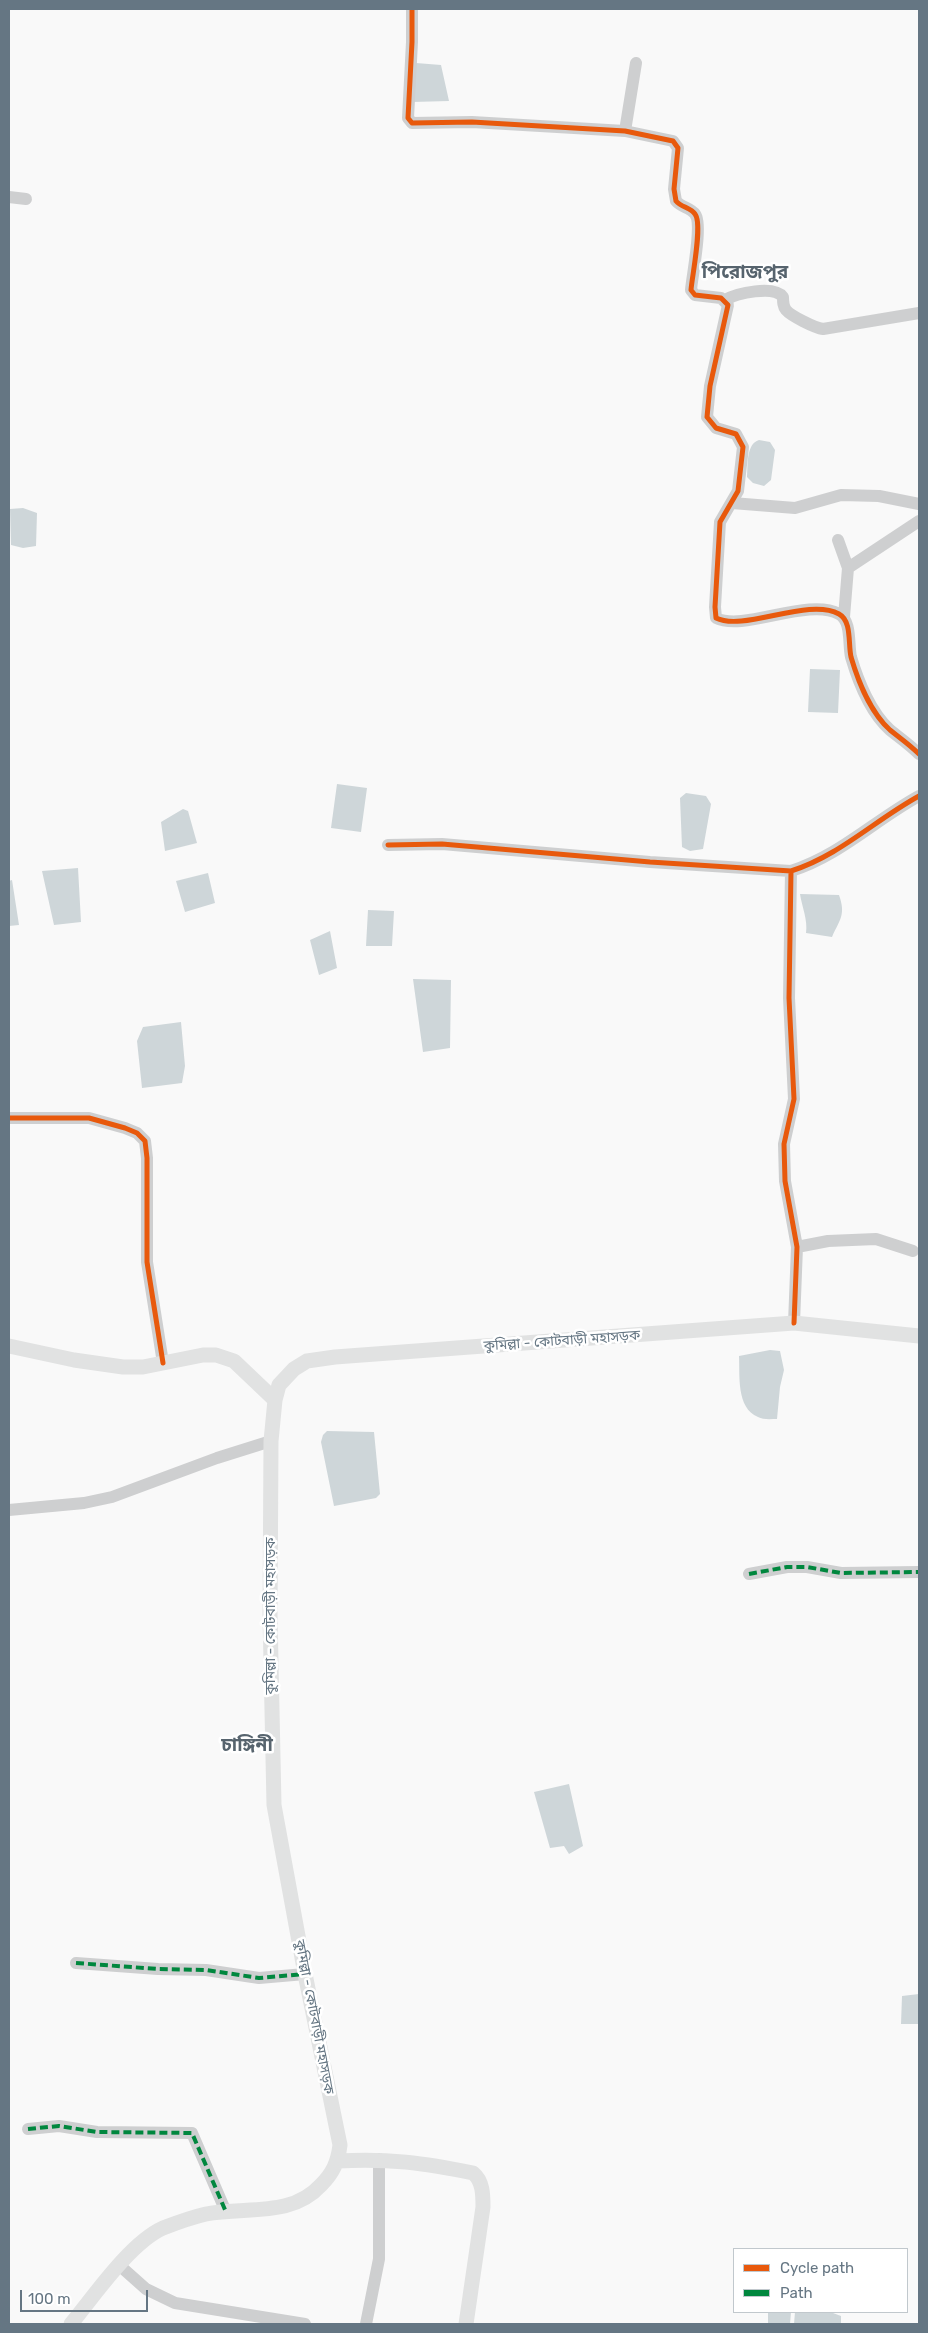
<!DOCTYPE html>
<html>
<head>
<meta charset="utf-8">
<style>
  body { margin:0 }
  #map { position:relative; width:928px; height:2333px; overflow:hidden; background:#f9f9f9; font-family:Rubik,sans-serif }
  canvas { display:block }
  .frame { position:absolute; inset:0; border:10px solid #657683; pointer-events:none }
  .legend { position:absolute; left:733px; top:2248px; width:175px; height:65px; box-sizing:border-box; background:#fff; border:1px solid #c1c8cd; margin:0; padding:6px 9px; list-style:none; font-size:15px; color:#657683 }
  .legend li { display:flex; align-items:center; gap:10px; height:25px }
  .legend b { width:25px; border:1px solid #c1c8cd }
  .scale { position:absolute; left:20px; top:2290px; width:128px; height:22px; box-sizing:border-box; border:2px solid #657683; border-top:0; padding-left:6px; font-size:15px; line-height:18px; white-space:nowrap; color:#657683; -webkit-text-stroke:4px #fff; paint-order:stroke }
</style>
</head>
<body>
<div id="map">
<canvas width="928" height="2333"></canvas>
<div class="frame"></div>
<ul class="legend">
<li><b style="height:6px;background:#e8590c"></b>Cycle path</li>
<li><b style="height:6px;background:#00873e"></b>Path</li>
</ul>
<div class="scale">100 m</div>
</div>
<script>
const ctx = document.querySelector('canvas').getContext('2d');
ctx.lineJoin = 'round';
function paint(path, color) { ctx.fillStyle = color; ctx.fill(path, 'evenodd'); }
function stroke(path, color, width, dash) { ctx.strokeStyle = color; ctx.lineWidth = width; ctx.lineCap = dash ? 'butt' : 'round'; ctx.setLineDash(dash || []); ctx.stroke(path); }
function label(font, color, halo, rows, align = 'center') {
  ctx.font = font + ' Rubik,"Noto Sans Bengali",sans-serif'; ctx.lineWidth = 5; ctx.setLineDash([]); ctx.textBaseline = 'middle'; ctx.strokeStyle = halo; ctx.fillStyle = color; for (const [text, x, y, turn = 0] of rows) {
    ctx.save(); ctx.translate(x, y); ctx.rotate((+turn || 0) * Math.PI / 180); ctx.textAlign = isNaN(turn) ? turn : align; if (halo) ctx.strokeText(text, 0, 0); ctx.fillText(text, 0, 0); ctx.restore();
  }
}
const water = new Path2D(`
  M416,63L441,65L449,101L412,102Z
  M759,440L770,442L775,450L771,480L764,486L753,483L747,477C748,465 746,444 759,440Z
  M23,508L37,513L36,546L23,548L11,545L10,509Z
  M810,669L840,670L838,713L808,712Z
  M337,784L367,788L361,832L331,828Z
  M686,793L706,796L711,804L703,849L690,851L682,847L680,798Z
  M183,809L188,811L197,843L165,851L161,822Z
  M78,868L81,922L54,925L42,871Z
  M208,873L215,903L185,912L176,881Z
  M12,880L19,925L9,926V881Z
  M800,894L839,895C846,915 840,919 832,937L806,933C808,920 802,907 800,894Z
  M368,910L394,911L392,946H366Z
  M330,931L337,968L319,975L310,940Z
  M413,979L451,980L450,1048L423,1052Z
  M181,1022L185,1066L182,1083L142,1088L137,1041L143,1027Z
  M770,1350L780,1351L784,1370L780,1387L777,1419C771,1419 763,1420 758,1417C736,1408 740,1375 739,1356Z
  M327,1431L374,1432L380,1494L376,1498L334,1506L321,1442L323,1435Z
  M569,1784L583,1846L569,1854L564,1846L550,1848L534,1792Z
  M919,1994V2024H901L902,1996Z
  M768,2312H791L790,2324H768Z
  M795,2312L833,2313L841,2316V2324H794Z`);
const minor = new Path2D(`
  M412,9V42L408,118L412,123L472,122L625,131L673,141L678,148L674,189L676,201C681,207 691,208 695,214C703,224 692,276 691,290L695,295L721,298L728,305L710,386L707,417L716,428L736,434L743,447L738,491L720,522L715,607L716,618C744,632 808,597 839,614C852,621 848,644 851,657C858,681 871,713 890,730C900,738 910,745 919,754
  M625,131L636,63
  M9,197L26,199
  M725,300C737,293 774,285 783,297C783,302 783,306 786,310C791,316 815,328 823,329L919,313
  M732,503L795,508L841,495L879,496L919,504
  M838,540L848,568
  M844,617L848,568L919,521
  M388,845L442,844L650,862L791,871
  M9,1118H89L125,1128L137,1133L145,1141L147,1158V1262L163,1363
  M797,1247L828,1241L876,1239L913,1251
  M794,1323L797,1247L785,1181L784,1144L794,1099L789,998L791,871C839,856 875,820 919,796
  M9,1510L84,1503L112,1497L217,1458L271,1441
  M749,1574L787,1567H807L841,1573L919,1572
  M76,1963L158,1969L206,1970L259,1978L305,1974
  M28,2129L59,2126L97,2132L192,2133L226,2212
  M119,2265L146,2289L175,2303L305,2324
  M366,2324L379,2259V2159`);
const major = new Path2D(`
  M9,1346L74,1360L123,1367H143L203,1355H216L234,1361L275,1400
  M338,2161C388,2158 424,2163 473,2173C483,2181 483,2195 483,2207L466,2324
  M71,2324C94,2296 130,2243 163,2228C176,2223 193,2217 206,2214C246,2206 291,2218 321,2185C333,2173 338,2162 340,2145L305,1974L274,1805L270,1615L271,1441L275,1400L279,1385L294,1369L307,1361L335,1357L794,1323L919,1336`);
const quiet = new Path2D(`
  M749,1574L787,1567H807L841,1573L919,1572
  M76,1963L158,1969L206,1970L259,1978L305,1974
  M28,2129L59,2126L97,2132L192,2133L226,2212`);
const cycleway = new Path2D(`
  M412,9V42L408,118L412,123L472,122L625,131L673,141L678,148L674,189L676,201C681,207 691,208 695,214C703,224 692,276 691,290L695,295L721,298L728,305L710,386L707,417L716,428L736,434L743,447L738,491L720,522L715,607L716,618C744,632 808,597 839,614C852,621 848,644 851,657C858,681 871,713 890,730C900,738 910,745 919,754
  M388,845L442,844L650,862L791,871
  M9,1118H89L125,1128L137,1133L145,1141L147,1158V1262L163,1363
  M794,1323L797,1247L785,1181L784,1144L794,1099L789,998L791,871C839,856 875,820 919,796`);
const streetNames = [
  ["কুমিল্লা - কোটবাড়ী মহাসড়ক",562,1341,-4],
  ["কুমিল্লা - কোটবাড়ী মহাসড়ক",271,1616,-90],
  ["কুমিল্লা - কোটবাড়ী মহাসড়ক",314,2017,79]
];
const districtNames = [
  ["পিরোজপুর",745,273],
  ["চাঙ্গিনী",247,1746]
];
paint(water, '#ced6d9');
stroke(minor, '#cecfd0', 12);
stroke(major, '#e1e2e2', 15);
stroke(quiet, '#00873e', 4, [8, 4]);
stroke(cycleway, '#e8590c', 5);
label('14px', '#657683', '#fff', streetNames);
label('bold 19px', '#57646e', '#fff', districtNames);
</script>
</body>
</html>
